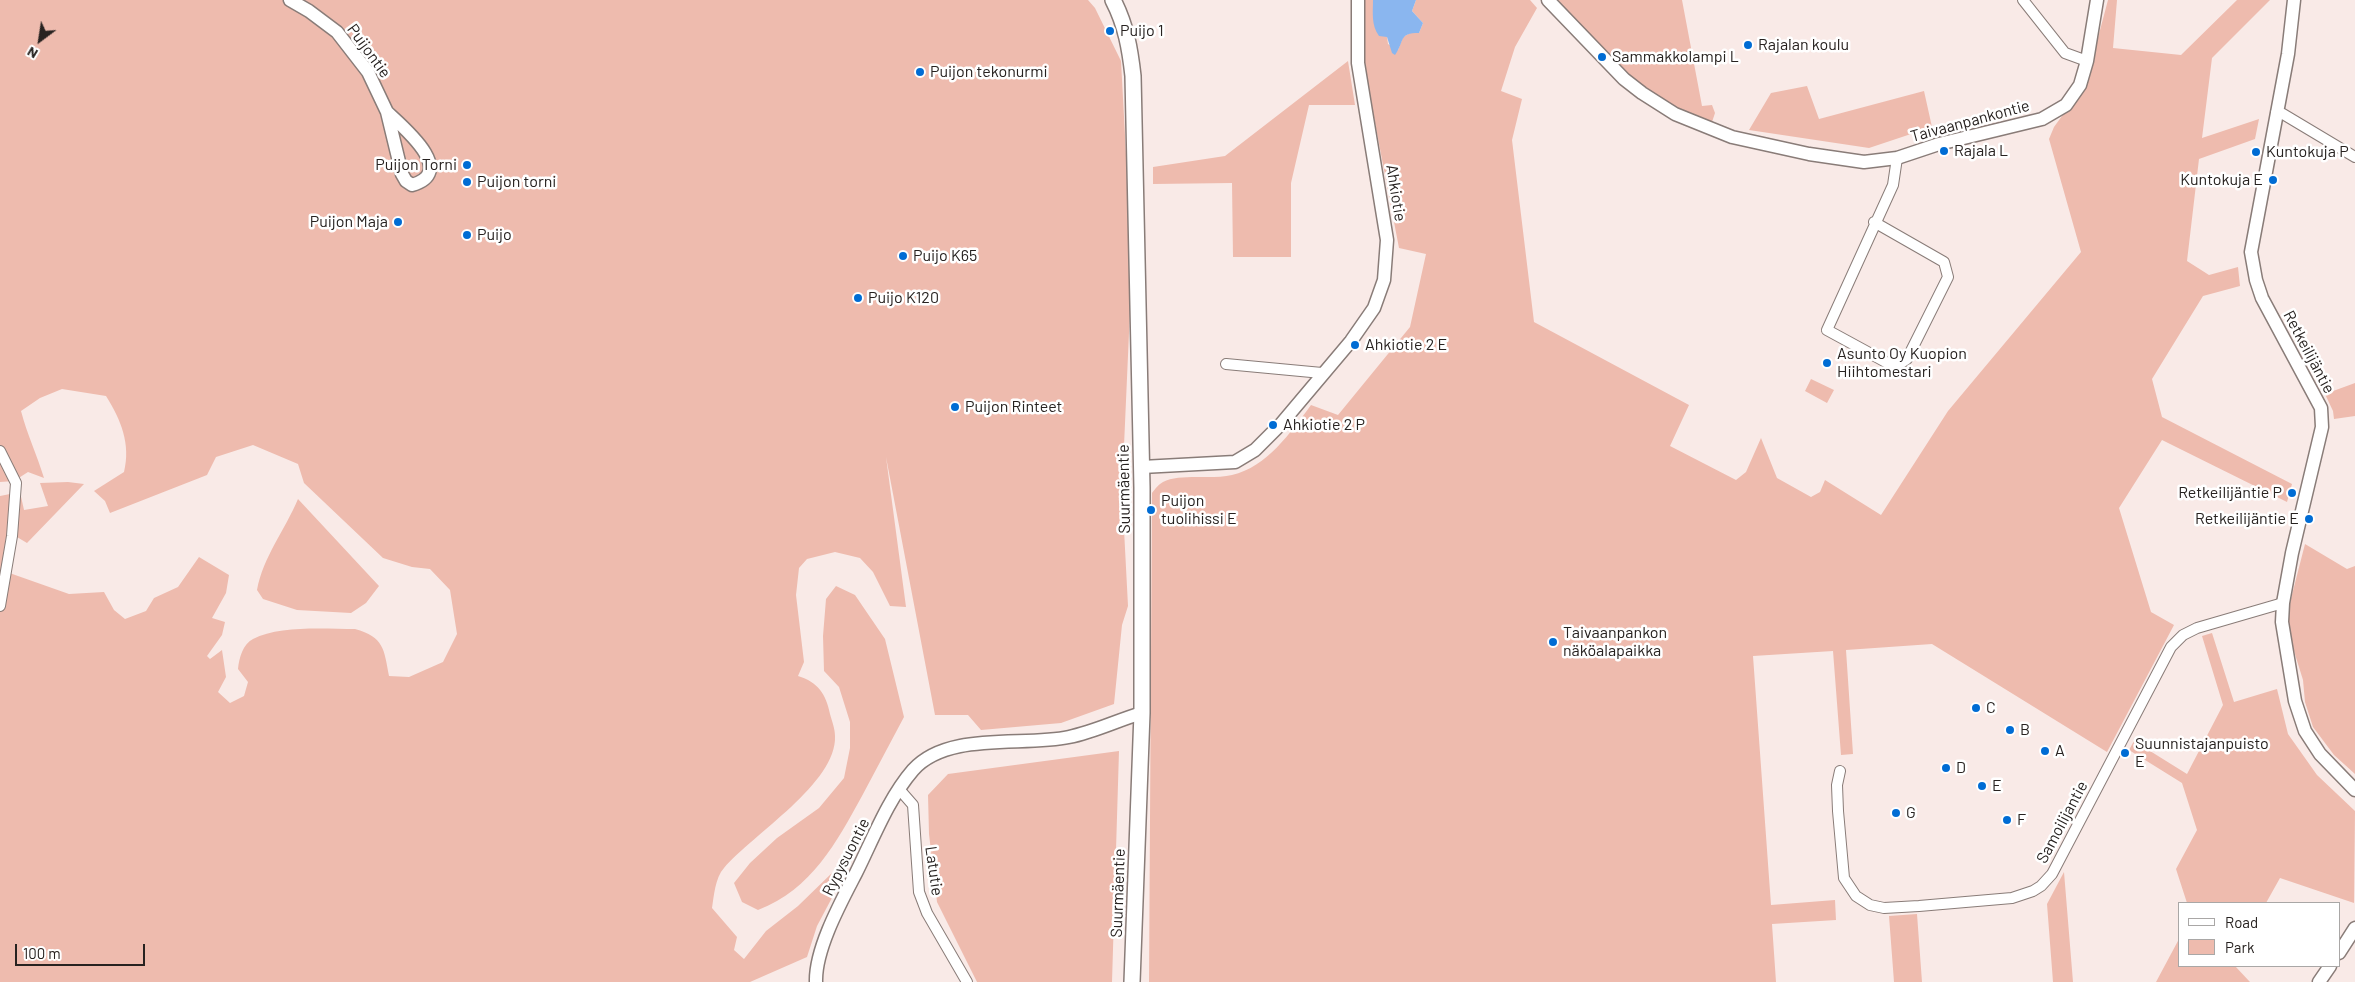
<!DOCTYPE html>
<html>
<head>
<meta charset="utf-8">
<style>
  body { margin:0 }
  #map { position:relative; width:2355px; height:982px; overflow:hidden; background:#f9eae7; font-family:Barlow,sans-serif }
  canvas { display:block }
  .legend { position:absolute; left:2178px; top:902px; width:162px; height:65px; box-sizing:border-box; background:#fff; border:1px solid #a9a7a6; margin:0; padding:6px 9px; list-style:none; font-size:15px; color:#272220 }
  .legend li { display:flex; align-items:center; gap:10px; height:25px }
  .legend b { width:25px; border:1px solid #a9a7a6 }
  .north { position:absolute; left:15px; top:15px; width:50px; height:50px; -webkit-text-stroke:4px #fff; paint-order:stroke; rotate:211deg; font-size:14px; font-weight:700; line-height:20px; text-align:center; color:#272220 }
  .north::after { content:''; display:block; margin:auto; width:18px; height:22px; background:#272220; clip-path:polygon(50% 0,100% 100%,50% 72%,0 100%) }
  .scale { position:absolute; left:15px; top:944px; width:130px; height:22px; box-sizing:border-box; border:2px solid #272220; border-top:0; padding-left:6px; font-size:15px; line-height:18px; white-space:nowrap; color:#272220; -webkit-text-stroke:4px #fff; paint-order:stroke }
</style>
</head>
<body>
<div id="map">
<canvas width="2355" height="982"></canvas>
<ul class="legend">
<li><b style="height:6px;background:#fff"></b>Road</li>
<li><b style="height:14px;background:#eebbae"></b>Park</li>
</ul>
<div class="north">N</div>
<div class="scale">100 m</div>
</div>
<script>
const ctx = document.querySelector('canvas').getContext('2d');
ctx.lineJoin = 'round';
function paint(path, color) { ctx.fillStyle = color; ctx.fill(path, 'evenodd'); }
function stroke(path, color, width, dash) { ctx.strokeStyle = color; ctx.lineWidth = width; ctx.lineCap = dash ? 'butt' : 'round'; ctx.setLineDash(dash || []); ctx.stroke(path); }
function label(font, color, halo, rows, align = 'center') {
  ctx.font = font + ' Barlow,sans-serif'; ctx.lineWidth = 5; ctx.setLineDash([]); ctx.textBaseline = 'middle'; ctx.strokeStyle = halo; ctx.fillStyle = color; for (const [text, x, y, turn = 0] of rows) {
    ctx.save(); ctx.translate(x, y); ctx.rotate((+turn || 0) * Math.PI / 180); ctx.textAlign = isNaN(turn) ? turn : align; if (halo) ctx.strokeText(text, 0, 0); ctx.fillText(text, 0, 0); ctx.restore();
  }
}
const green = new Path2D(`
  M0,0H1088L1095,8L1121,61L1132,265L1122,491L1128,606L1122,625L1114,704L1061,723L981,730L968,715H935L886,457L906,607L890,606L873,572L860,558L835,552L807,559L799,568L796,595L804,662L798,676C818,682 826,694 830,714C832,721 835,729 835,736C837,783 753,834 724,868C715,878 714,896 712,908L737,937L734,950L744,959L766,931L798,906L835,870L847,849L851,862L817,926L807,957L750,982H0V496L20,492L24,510L48,506L40,483L68,482L84,484L27,543L7,531L1,570L69,594L104,592L114,610L125,619L146,611L154,598L178,587L199,557L229,575L226,593L212,618L225,622L222,635L207,656L210,659L222,650L226,677L218,692L230,703L244,696L248,682L238,669C239,658 243,644 253,639C279,625 326,629 355,629C384,637 384,649 389,676L409,677L443,662L457,634L450,590L430,569L412,567L383,558L304,483L298,464L253,445L216,457L207,475L110,513L105,501L94,491L124,472C131,444 121,420 106,396L62,389L40,398L21,411C27,434 37,455 44,478L28,472L14,481L0,482Z
  M1361,0H1373V18L1387,37L1388,44L1398,50L1403,37L1410,33H1419L1423,23L1412,11L1416,0H1530L1537,8L1515,47L1501,91L1522,99L1512,140L1534,322L1689,405L1670,446L1736,480L1746,472L1761,438L1777,478L1811,497L1820,492L1825,480L1881,515L1948,411L2081,252L2049,139L2054,127L2086,83L2108,0H2117L2113,48L2181,55L2237,0H2270L2212,58L2202,138L2259,119L2255,139L2199,159L2187,261L2209,275L2238,267L2240,286L2203,296L2152,379L2162,417L2292,484L2287,502L2162,440L2119,508L2151,612L2174,625L2107,752L1932,644L1846,650L1853,754L1841,755L1833,651L1753,656L1771,905L1835,900L1836,920L1772,924L1776,982H1149L1152,493C1155,489 1159,484 1163,482C1180,473 1212,480 1232,475C1267,467 1291,432 1311,405L1338,415L1410,327L1426,254L1399,248L1362,55Z
  M1558,0H1682L1702,106L1712,105L1715,113L1712,122C1700,121 1691,115 1680,110C1626,82 1597,44 1558,0Z
  M1348,61L1355,105H1309L1291,183V257H1233L1232,183L1153,184V167L1225,156Z
  M1807,86L1819,119L1924,91L1932,127L1869,148L1749,130L1771,93Z
  M1811,379L1834,390L1827,403L1805,391Z
  M2355,383V416L2334,419L2333,411L2325,394Z
  M298,499L379,586L366,603L351,613L297,610L263,599L257,590C263,557 285,530 298,499Z
  M2305,544L2347,569L2355,566V774L2334,755L2313,727L2305,702L2303,680L2285,622Z
  M836,586L855,595L885,639L904,717C890,743 876,770 862,796C836,843 812,889 758,910L742,902L734,883L750,863L777,838L819,808L844,778L850,748V722L839,687L824,671L823,636L826,599Z
  M2212,633L2234,702L2277,689L2288,734L2317,775L2355,811L2354,903L2280,878L2266,903H2187L2176,869L2197,830L2182,783L2129,750L2134,741L2187,774L2223,705L2202,636Z
  M1119,751L1112,982H977L937,902L929,834L928,795L948,774Z
  M2064,872L2073,982H2053L2047,904Z
  M1917,914L1922,982H1894L1889,916Z
  M2179,939V966H2235L2250,982H2156Z`);
const water = new Path2D(`
  M1373,0H1416L1412,11L1423,23L1419,33C1398,33 1405,41 1395,55L1392,53L1387,37L1379,36C1371,25 1373,12 1373,0Z`);
const minor = new Path2D(`
  M2023,0L2065,53L2087,61
  M2276,113L2283,114L2355,157
  M1874,222L1944,262L1948,277L1907,359L1895,367L1827,330L1893,185L1897,158
  M1226,364L1322,373
  M0,451L16,483L12,536L0,606
  M1840,771L1837,785L1838,811L1844,878L1856,896L1870,905L1884,908L1919,906L2012,898L2033,891L2041,886L2052,874L2171,647L2183,635L2197,628L2283,603
  M899,789L913,805L919,892L927,913L967,982`);
const tertiary = new Path2D(`
  M290,0L309,11L337,32L368,72L387,112L402,174L406,181L412,185C458,172 403,127 387,112
  M1548,0L1624,79L1642,93L1675,114L1732,137L1809,154L1864,162L1897,158L1939,144L2042,119L2066,105L2080,85L2087,61L2097,0
  M2294,0L2288,54L2251,252L2256,280L2262,298L2321,408L2322,427L2292,553L2283,603L2282,622L2295,701L2305,731L2320,754L2355,790
  M1142,467L1235,462L1255,450L1281,424L1351,341L1374,308L1384,280L1387,240L1358,63V0
  M2339,953L2355,928
  M816,982C815,949 841,902 856,873C873,839 888,799 913,770C948,731 1023,747 1069,737C1094,732 1118,720 1142,713
  M2319,982L2330,966`);
const secondary = new Path2D(`
  M1113,0C1126,25 1130,49 1133,76L1142,488V713L1132,982`);
const markers = [
  [1110,31,5,"#006cd4"],
  [1748,45,5,"#006cd4"],
  [1602,57,5,"#006cd4"],
  [920,72,5,"#006cd4"],
  [1944,151,5,"#006cd4"],
  [2256,152,5,"#006cd4"],
  [467,165,5,"#006cd4"],
  [2273,180,5,"#006cd4"],
  [467,182,5,"#006cd4"],
  [398,222,5,"#006cd4"],
  [467,235,5,"#006cd4"],
  [903,256,5,"#006cd4"],
  [858,298,5,"#006cd4"],
  [1355,345,5,"#006cd4"],
  [1827,363,5,"#006cd4"],
  [955,407,5,"#006cd4"],
  [1273,425,5,"#006cd4"],
  [2292,493,5,"#006cd4"],
  [1151,510,5,"#006cd4"],
  [2309,519,5,"#006cd4"],
  [1553,642,5,"#006cd4"],
  [1976,708,5,"#006cd4"],
  [2010,730,5,"#006cd4"],
  [2045,751,5,"#006cd4"],
  [2125,753,5,"#006cd4"],
  [1946,768,5,"#006cd4"],
  [1982,786,5,"#006cd4"],
  [1896,813,5,"#006cd4"],
  [2007,820,5,"#006cd4"]
];
const poiNames = [
  ["Puijo 1",1120,31],
  ["Rajalan koulu",1758,45],
  ["Sammakkolampi L",1612,57],
  ["Puijon tekonurmi",930,72],
  ["Rajala L",1954,151],
  ["Kuntokuja P",2266,152],
  ["Puijon Torni",457,165,"right"],
  ["Kuntokuja E",2263,180,"right"],
  ["Puijon torni",477,182],
  ["Puijon Maja",388,222,"right"],
  ["Puijo",477,235],
  ["Puijo K65",913,256],
  ["Puijo K120",868,298],
  ["Ahkiotie 2 E",1365,345],
  ["Asunto Oy Kuopion",1837,354],
  ["Hiihtomestari",1837,372],
  ["Puijon Rinteet",965,407],
  ["Ahkiotie 2 P",1283,425],
  ["Retkeilijäntie P",2282,493,"right"],
  ["Puijon",1161,501],
  ["tuolihissi E",1161,519],
  ["Retkeilijäntie E",2299,519,"right"],
  ["Taivaanpankon",1563,633],
  ["näköalapaikka",1563,651],
  ["C",1986,708],
  ["B",2020,730],
  ["Suunnistajanpuisto",2135,744],
  ["E",2135,762],
  ["A",2055,751],
  ["D",1956,768],
  ["E",1992,786],
  ["G",1906,813],
  ["F",2017,820]
];
const streetNames = [
  ["Puijontie",369,51,54],
  ["Taivaanpankontie",1970,121,-15],
  ["Ahkiotie",1396,193,81],
  ["Retkeilijäntie",2309,352,62],
  ["Suurmäentie",1124,489,-91],
  ["Samoilijantie",2062,822,-62],
  ["Rypysuontie",846,857,-63],
  ["Latutie",934,871,82],
  ["Suurmäentie",1118,893,-88]
];
paint(green, '#eebbae');
paint(water, '#8ab6ef');
stroke(minor, '#897c78', 12);
stroke(tertiary, '#897c78', 15);
stroke(secondary, '#897c78', 18);
stroke(minor, '#fff', 10);
stroke(tertiary, '#fff', 12);
stroke(secondary, '#fff', 15);
for (const [x, y, r, color] of markers) { const dot = new Path2D(); dot.arc(x, y, r, 0, 2 * Math.PI); ctx.fillStyle = color; ctx.fill(dot); stroke(dot, '#fff', 2); }
label('16px', '#272220', '#fff', poiNames, 'left');
label('16px', '#272220', '#fff', streetNames);
</script>
</body>
</html>
